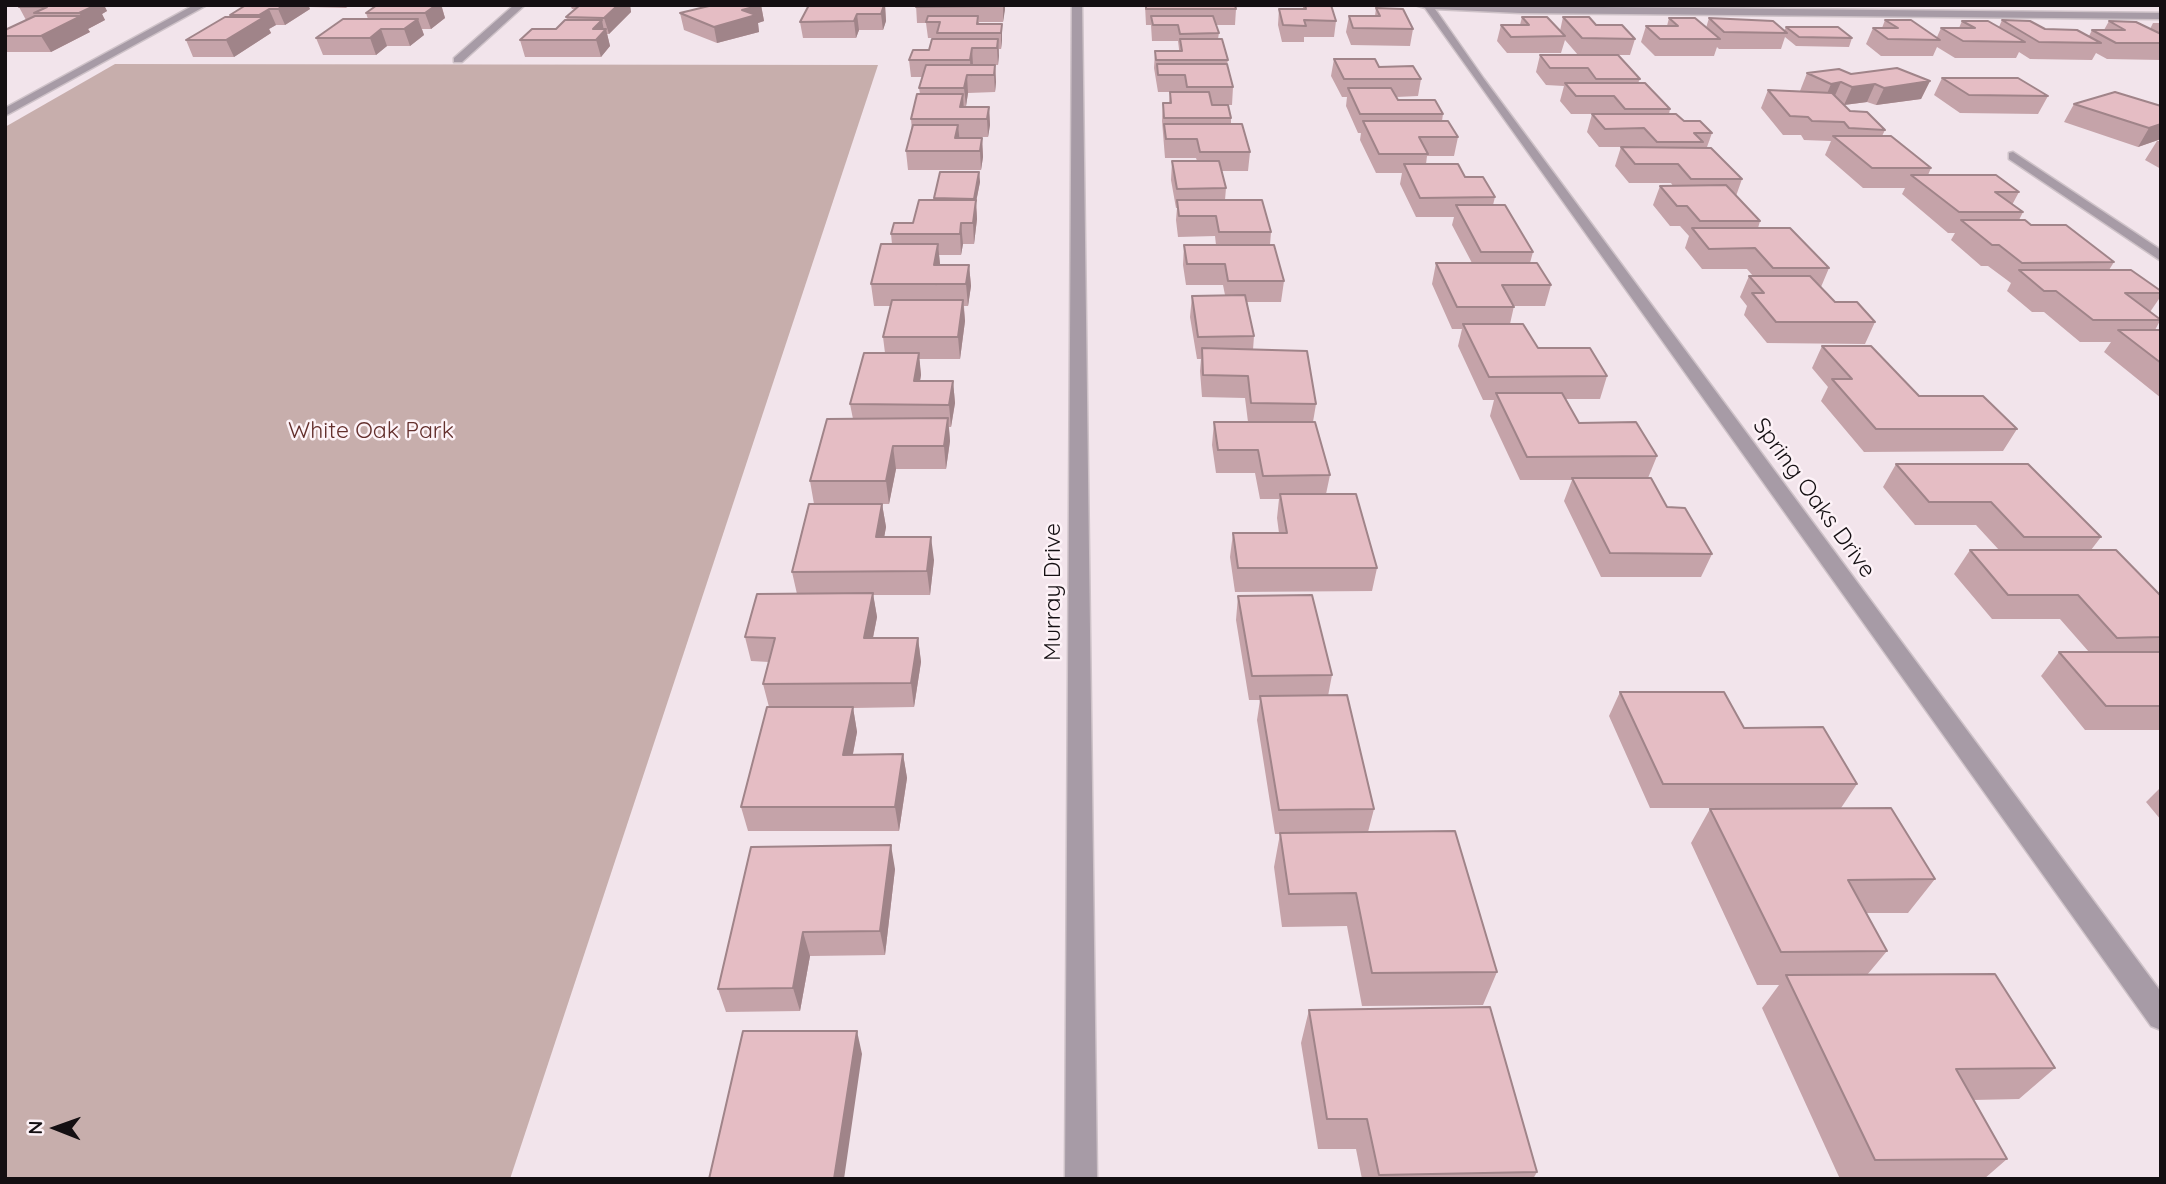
<!DOCTYPE html>
<html>
<head>
<meta charset="utf-8">
<style>
  body { margin:0 }
  #map { position:relative; width:2166px; height:1184px; overflow:hidden; background:#f2e4eb; font-family:Quicksand,sans-serif }
  canvas { display:block }
  .frame { position:absolute; inset:0; border:7px solid #140f12; pointer-events:none }
  .north { position:absolute; left:21px; top:1093px; width:70px; height:70px; -webkit-text-stroke:5px #fdf2f7; paint-order:stroke; rotate:271deg; font-size:19px; font-weight:700; line-height:28px; text-align:center; color:#140f12 }
  .north::after { content:''; display:block; margin:auto; width:24px; height:32px; background:#140f12; clip-path:polygon(50% 0,100% 100%,50% 72%,0 100%) }
</style>
</head>
<body>
<div id="map">
<canvas width="2166" height="1184"></canvas>
<div class="frame"></div>
<div class="north">N</div>
</div>
<script>
const ctx = document.querySelector('canvas').getContext('2d');
ctx.lineJoin = 'round';
function paint(path, color) { ctx.fillStyle = color; ctx.fill(path, 'evenodd'); }
function stroke(path, color, width, dash) { ctx.strokeStyle = color; ctx.lineWidth = width; ctx.lineCap = dash ? 'butt' : 'round'; ctx.setLineDash(dash || []); ctx.stroke(path); }
function label(font, color, halo, rows, align = 'center') {
  ctx.font = font + ' Quicksand,sans-serif'; ctx.lineWidth = 5; ctx.setLineDash([]); ctx.textBaseline = 'middle'; ctx.strokeStyle = halo; ctx.fillStyle = color; for (const [text, x, y, turn = 0] of rows) {
    ctx.save(); ctx.translate(x, y); ctx.rotate((+turn || 0) * Math.PI / 180); ctx.textAlign = isNaN(turn) ? turn : align; if (halo) ctx.strokeText(text, 0, 0); ctx.fillText(text, 0, 0); ctx.restore();
  }
}
const green = new Path2D(`
  M115,64L878,65L510,1179H5V127Z`);
const minor = new Path2D(`
  M194,5H207L5,116V108Z
  M514,5H525L462,62H454V58Z
  M1072,5H1082L1097,1179H1065Z
  M1415,5L2161,13V19L1520,13L1435,9L1484,79L2161,992V1030L2151,1026L1425,8Z
  M2013,152L2161,250V261L2009,159V153Z`);
const wall = new Path2D(`
  M23,5H104L107,11L102,14L105,20L88,29L90,32L51,52H5V30L26,20L19,7Z
  M246,5H350L346,8L309,7L310,9L285,25H276L269,29L271,33L234,57H193L186,40L231,17L230,15Z
  M377,5H459L456,7H442L445,18L431,29H422L424,35L410,46H387L376,55H323L316,38L368,19L366,13Z
  M570,5H630L631,12L609,34H607L610,46L601,57H525L520,40L556,29L567,20L566,17L575,9H572Z
  M673,5H761L764,21L758,23L759,32L717,43L684,30L680,13L710,6Z
  M885,5L886,21L883,30H859L856,38H803L800,22Z
  M916,5H1005L1003,22H979V24H1002V40L1001,49H999L998,65H995L996,82L995,92L968,93L966,106H963V107H989L990,125L988,137H959L982,138L983,157L981,170H908L906,151L912,131L911,119L920,94L919,88L922,77H911L909,60L929,50L938,39V38H928L926,23H917Z
  M1145,5H1235L1236,9L1235,25H1216L1219,33L1218,39L1228,60L1227,64L1233,87L1232,105H1212L1231,118V124L1250,152L1248,171H1222L1226,188L1225,200L1271,232L1270,245L1284,281L1281,302H1247L1254,336L1253,350L1316,404L1313,422L1330,475L1326,494L1377,568L1372,591L1235,592L1230,557L1233,533H1279L1277,518L1279,499H1260L1255,473H1216L1212,445L1214,422H1248L1245,398L1202,397L1200,371L1201,359H1197L1190,317L1192,296L1225,295L1223,285H1186L1183,265L1184,245H1216L1215,236L1178,237L1176,220L1177,208H1176L1171,180L1172,161H1197L1196,158H1165L1162,121L1163,103H1169L1170,92H1184H1158L1154,68L1155,51H1179V49L1178,41H1152L1151,25H1146Z
  M1303,5H1331L1336,21L1334,37H1304V42H1282L1278,25L1279,9H1303Z
  M1376,8L1413,29L1410,46L1351,45L1346,32L1349,16H1375Z
  M1522,17L1560,31L1563,17L1596,25L1635,39L1630,55H1578L1565,40L1561,53H1507L1497,41L1501,25H1520Z
  M1669,18L1706,28L1709,18L1784,31L1786,27L1852,38L1849,47L1796,46L1785,37L1781,49H1719L1717,47L1714,56H1655L1641,42L1646,26H1667Z
  M1885,20L1937,37L1941,28H1959L1962,21L1999,27L2002,20L2045,29L2089,36L2092,30H2104L2109,21L2150,29L2153,23H2161V60L2107,59L2096,53L2092,60L2030,59L2019,52L2016,58H1955L1937,47L1933,56H1881L1866,44L1873,28H1882Z
  M1540,55L1640,79L1638,83L1670,109L1669,114L1712,133L1707,147L1742,179L1736,196L1760,221L1758,228L1829,268L1821,287L1835,302L1875,322L1865,344L1767,343L1744,315L1747,306L1740,297L1749,276H1753L1747,269H1702L1685,248L1689,236L1680,226H1670L1653,205L1660,186H1673L1671,183H1629L1615,166L1621,147H1638H1599L1587,132L1592,114H1571L1560,101L1564,86L1546,85L1536,72Z
  M1334,59L1379,67L1421,79L1418,96L1396,97L1398,100L1443,114L1442,121L1458,137L1454,156H1427L1426,164L1465,177L1495,197L1493,205L1533,252L1530,263L1551,285L1545,306H1514L1510,324L1538,348L1607,376L1600,399H1565L1579,423L1657,456L1648,478L1667,507L1712,554L1701,577H1601L1564,501L1572,480H1520L1490,416L1494,400H1483L1458,346L1462,329H1452L1432,284L1436,263H1472L1452,225L1454,217H1416L1400,184L1402,173H1376L1360,140L1361,133H1358L1346,106L1347,97H1342L1331,76Z
  M1807,73L1851,74L1930,81L1921,99L1876,105L1867,102L1844,105L1850,111L1885,130L1882,136L1931,168L1928,175L2019,192L2012,205L2023,212L2019,220L2031,225L2114,262L2109,270L2161,291V296L2150,312L2161,319L2155,330H2161V398L2104,352L2111,342H2080L2044,312H2032L2007,291L2011,283L1988,266H1981L1951,240L1955,233H1948L1902,194L1905,188H1863L1825,155L1831,141L1804,140L1801,135H1783L1761,108L1768,90L1802,91H1800Z
  M1942,78L2048,96L2038,114L1960,113L1934,95Z
  M2074,104L2161,106V139L2138,147L2064,122Z
  M2157,141H2161V169L2145,160Z
  M979,172L980,182L976,202L977,219L974,244H963L961,255H939L940,265H969L971,286L968,306H964L965,321L960,359H919L921,375L920,381H953L955,403L951,427H949L950,441L946,469H896L889,504H882L886,527L884,537L934,560L930,595H873L877,617L873,638H918L921,662L914,707L853,708L857,732L853,754H903L907,778L899,831H748L741,807L769,707L763,684L769,662L751,661L745,637L797,594L792,572L814,504L810,481L853,419L850,404L885,353L883,337L891,306H874L871,284L892,244L891,234L913,223L934,198Z
  M1822,346L1919,396L2017,429L2003,451L1864,452L1821,401L1828,387L1812,368Z
  M1896,464L2101,537L2091,550L2161,596V732L2159,730H2085L2041,676L2059,652H2089L2060,619H1992L1954,574L1970,550H1999L1976,525H1915L1883,487Z
  M1238,596L1332,675L1328,696L1374,809L1368,832L1497,972L1483,1005L1362,1006L1347,926L1282,927L1274,867L1280,834H1275L1257,720L1260,700H1249L1236,620Z
  M1620,692L1744,728L1857,784L1841,808H1650L1609,716Z
  M2161,787V820L2146,802Z
  M1710,809L1935,879L1908,913H1866L1887,951L1867,975L2055,1068L2019,1099L1973,1100L2007,1159L1984,1179H1840L1762,1008L1779,985H1757L1691,843Z
  M895,869L885,955L810,956L800,1011L726,1012L718,989Z
  M1309,1010L1537,1172L1533,1179H1362L1356,1149H1318L1301,1043Z`);
const shadedWall = new Path2D(`
  M82,5H104L107,11L102,14L105,20L88,29L90,32L51,52L41,36L81,16L79,13Z
  M284,5H308L310,9L285,25L278,9Z
  M436,5H441L445,18L431,29L425,13Z
  M614,5H630L631,12L609,34L604,18Z
  M761,5L764,21L758,23L759,32L717,43L714,27L742,10Z
  M885,5L886,21L883,30L881,14Z
  M1003,5H1005V10L1003,22Z
  M269,9L276,25L269,29L271,33L234,57L226,40L261,19L259,15Z
  M857,14L859,30L856,38L854,21Z
  M418,19L424,35L410,46L404,29Z
  M602,20L604,31L606,29L610,46L601,57L593,29Z
  M1002,24V40L1001,49V33Z
  M381,29L387,46L376,55L370,38Z
  M998,39L999,56L998,65L997,48Z
  M972,48L973,65L971,77L970,60Z
  M995,65L996,82L995,92L994,75Z
  M967,75L968,93L966,106L964,88Z
  M1930,81L1921,99L1876,105L1884,88Z
  M1841,82L1833,100L1824,101L1831,84Z
  M1875,84L1867,102L1844,105L1852,87Z
  M963,94L964,112L960,107Z
  M989,107L990,125L988,137L987,119Z
  M2161,124V139L2138,147L2149,128Z
  M958,125L960,144L955,138Z
  M982,138L983,157L981,170L980,151Z
  M979,172L980,182L976,202L977,219L974,244L973,223L974,199Z
  M961,223L963,244L961,255L960,234Z
  M938,244L940,264L936,286L934,265Z
  M969,265L971,286L968,306L966,284Z
  M963,300L965,321L960,359L958,337Z
  M919,353L921,375L916,403L914,381Z
  M953,381L955,403L951,427L949,405Z
  M948,418L950,441L946,469L944,446Z
  M893,446L896,469L889,504L886,481Z
  M882,504L886,527L880,561L876,537Z
  M931,537L934,560L930,595L927,571Z
  M873,593L877,617L868,662L864,638Z
  M918,638L921,662L914,707L911,683Z
  M853,707L857,732L848,779L843,755Z
  M903,754L907,778L899,831L895,807Z
  M891,845L895,869L885,955L880,931Z
  M803,932L810,956L800,1011L793,988Z
  M857,1031L862,1054L844,1179H834Z`);
const building = new Path2D(`
  M23,5H96L79,13H34L47,7H19Z
  M246,5H284L278,9H269L259,15H230Z
  M377,5H436L425,13H366Z
  M580,5H618L604,18L566,17Z
  M713,5H761L742,10L756,15L714,27L680,13Z
  M809,5H884L881,14H857L854,21L800,22Z
  M916,5H1003V6L916,7Z
  M1146,5H1235L1236,9H1146Z
  M1305,5H1331L1336,21L1304,20L1306,26L1283,25L1279,9H1306Z
  M1376,8L1403,9L1413,29L1353,28L1349,16H1380Z
  M35,16H81L41,36H5V30Z
  M928,16H978L977,24H1002L1001,33H937L940,22H926Z
  M1151,16H1213L1219,33L1180,34L1178,25H1153Z
  M225,17H264L226,40H186Z
  M1522,17H1547L1565,36L1511,37L1501,25H1529Z
  M1563,17H1589L1596,25H1622L1635,39L1582,38Z
  M1669,18H1695L1720,39H1660L1646,26H1678Z
  M1709,18L1773,21L1787,33L1724,32Z
  M343,19H418L404,29H381L370,38H316Z
  M565,20H602L593,29H606L596,40H520L532,29H556Z
  M1885,20H1911L1940,40L1888,39L1873,28H1898Z
  M2002,20L2030,21L2045,29L2077,30L2101,43L2039,42Z
  M1962,21H1988L2025,42L1963,41L1941,28H1975Z
  M2109,21L2136,22L2161,34V43H2116L2092,30H2125Z
  M1786,27H1838L1852,38L1799,37Z
  M932,39H998L997,48H972L970,60H909L913,50H929Z
  M1180,39H1222L1228,60H1156L1155,51H1182Z
  M1540,55H1618L1640,79H1596L1588,68H1550Z
  M1334,59H1375L1379,67L1413,66L1421,79H1344Z
  M1157,64H1227L1233,87H1187L1185,75H1158Z
  M926,65H995L994,75H967L964,88H919Z
  M1897,68L1930,81L1884,88L1875,84L1852,87L1841,82L1831,84L1807,73L1839,69L1851,74Z
  M1942,78H2018L2048,96L1969,95Z
  M1565,83H1645L1670,109H1625L1614,96H1576Z
  M1348,88H1391L1398,100H1435L1443,114H1360Z
  M1768,90L1832,93L1850,111L1867,112L1885,130L1849,128L1844,122L1812,121L1808,117L1790,116Z
  M1170,92H1209L1212,105H1228L1231,118H1164L1163,103H1171Z
  M2115,92L2161,106V124L2149,128L2074,104Z
  M917,94H963L960,107H989L987,119H911Z
  M1592,114H1676L1684,121H1700L1712,133H1694L1703,142H1657L1644,128L1605,129Z
  M1363,121H1448L1458,137H1419L1428,154H1379Z
  M1164,124H1242L1250,152H1200L1197,139H1166Z
  M913,125H958L955,138H982L980,151H906Z
  M1833,136H1891L1931,168H1872Z
  M1621,147L1711,148L1742,179H1691L1678,164H1635Z
  M1172,161H1219L1226,188L1177,189Z
  M1404,164H1458L1465,177H1483L1495,197L1420,198Z
  M940,172H979L974,199L934,198Z
  M1911,175H1996L2019,192H1995L2023,212H1959Z
  M1726,185L1760,221H1700L1687,206H1677L1660,186Z
  M919,200H976L973,223H961L960,234H891L894,223H913Z
  M1177,200H1262L1271,232H1219L1216,216H1179Z
  M1456,205H1505L1533,252H1481Z
  M1961,220H2025L2031,225H2066L2114,262L2022,263L1999,245H1992Z
  M1692,228H1790L1829,268H1773L1755,248L1709,249Z
  M881,244H938L934,265H969L966,284H871Z
  M1184,245H1274L1284,281H1228L1225,264H1187Z
  M1436,263H1537L1551,285H1502L1514,307H1457Z
  M2019,270H2131L2161,291V293H2125L2161,320H2093L2056,291H2044Z
  M1749,276H1810L1835,302H1857L1875,322H1776L1752,293H1764Z
  M1245,295L1254,336L1198,337L1192,296Z
  M892,300H963L958,337H883Z
  M1463,324H1523L1538,348H1590L1607,376L1489,377Z
  M2118,330H2161V363Z
  M1822,346H1871L1919,396H1983L2017,429H1876L1832,379H1852Z
  M1202,348L1307,351L1316,404L1251,403L1248,376L1203,375Z
  M864,353H919L914,381H953L949,405L850,404Z
  M1496,393H1562L1579,423L1636,422L1657,456L1527,457Z
  M948,418L944,446H893L886,481H810L827,419Z
  M1214,422H1315L1330,475L1263,476L1258,450H1218Z
  M1896,464H2028L2101,537H2024L1991,502H1929Z
  M1572,478H1651L1667,507L1685,508L1712,554L1610,553Z
  M1280,494H1356L1377,568H1238L1233,533H1287Z
  M809,504H882L876,537H931L927,571L792,572Z
  M1970,550H2116L2161,596V637L2117,638L2078,595H2008Z
  M873,593L864,638H918L911,683L763,684L775,638L745,637L757,594Z
  M1312,595L1332,675L1252,676L1238,596Z
  M2059,652H2161V706H2106Z
  M1620,692H1724L1744,728L1823,727L1857,784H1663Z
  M1347,695L1374,809L1279,810L1260,696Z
  M767,707H853L843,755L903,754L895,807H741Z
  M1891,808L1935,879L1848,880L1887,951L1781,952L1710,809Z
  M1455,831L1497,972L1372,973L1356,893L1289,894L1280,833Z
  M891,845L880,931L803,932L793,988L718,989L751,847Z
  M1995,974L2055,1068L1956,1069L2007,1159L1875,1160L1786,975Z
  M1490,1007L1537,1172L1379,1175L1367,1119H1327L1309,1010Z
  M743,1031H857L834,1179H709Z`);
const parkNames = [
  ["White Oak Park",371,431]
];
const streetNames = [
  ["Spring Oaks Drive",1814,498,54],
  ["Murray Drive",1053,592,-90]
];
paint(green, '#c7aeac');
stroke(minor, '#cec2c8', 3);
paint(minor, '#a79ba6');
paint(wall, '#c5a3a9');
paint(shadedWall, '#a08489');
paint(building, '#e5bdc4');
stroke(building, '#a08489', 2);
label('23px', '#632f2c', '#fdf2f7', parkNames);
label('23px', '#140f12', '#fdf2f7', streetNames);
</script>
</body>
</html>
